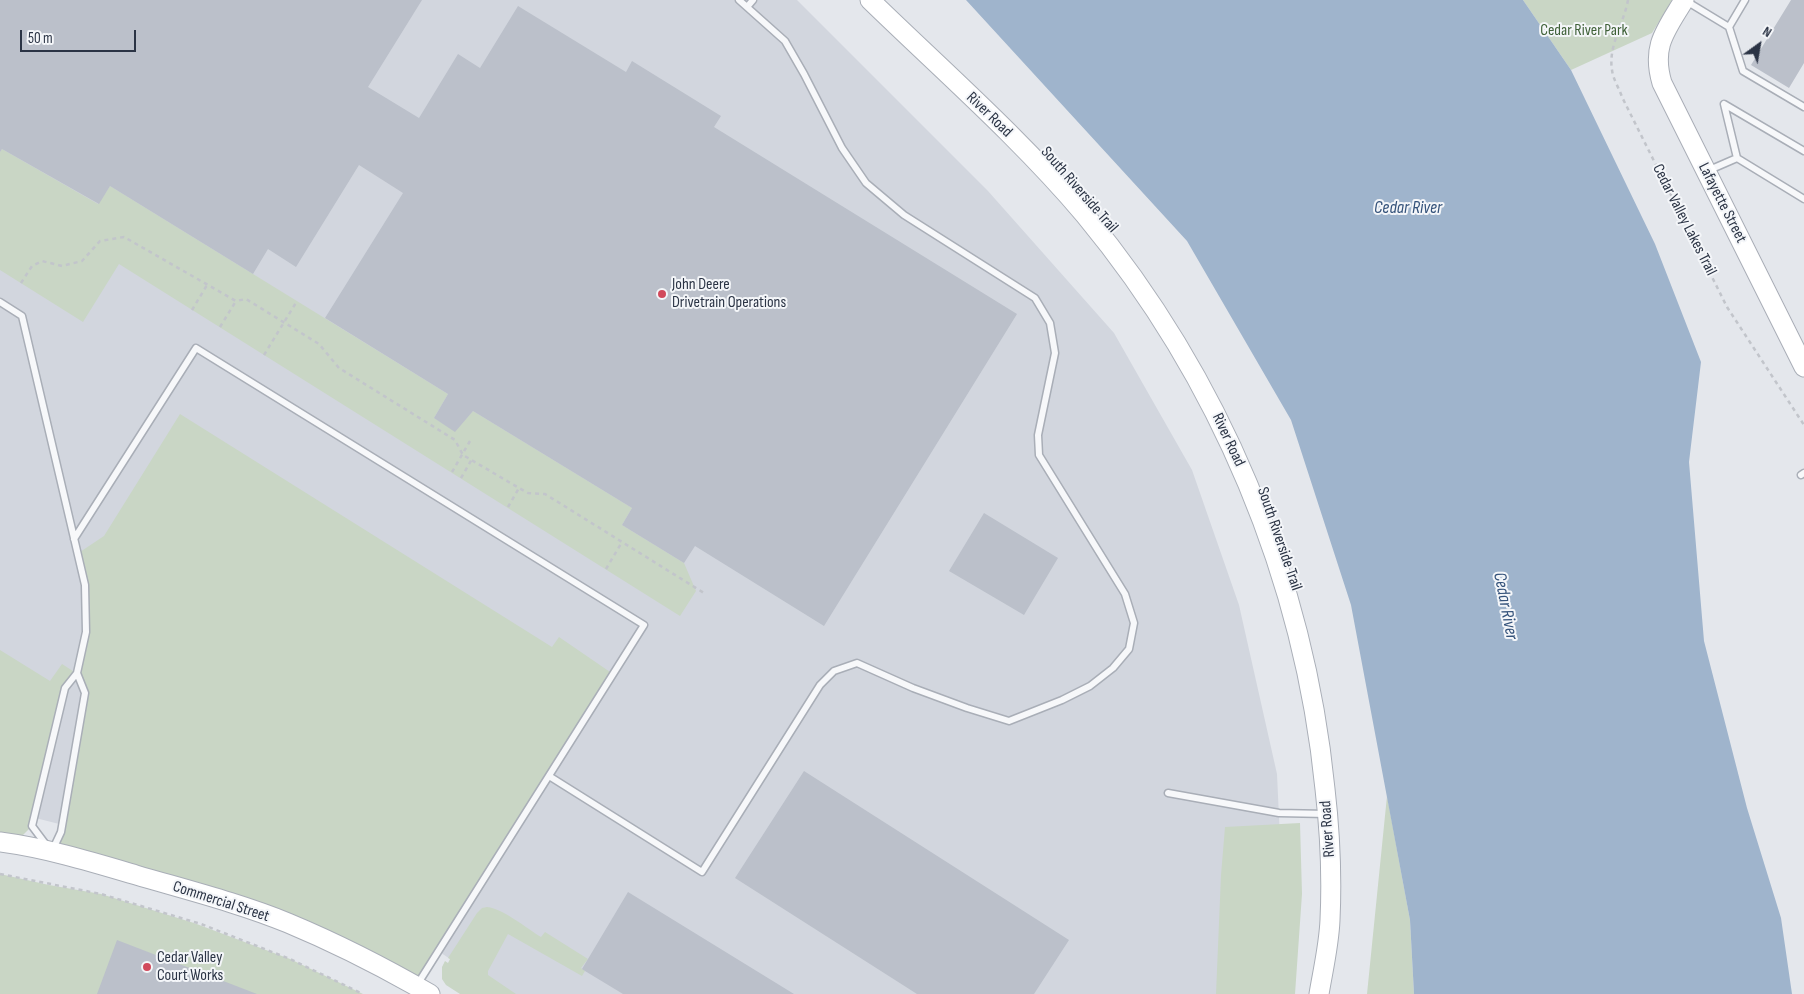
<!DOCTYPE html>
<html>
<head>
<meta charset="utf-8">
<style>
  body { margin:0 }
  #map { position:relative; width:1804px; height:994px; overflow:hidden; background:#e4e7ec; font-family:"Sofia Sans Condensed",sans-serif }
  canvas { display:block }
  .north { position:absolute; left:1734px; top:20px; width:50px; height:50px; -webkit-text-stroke:4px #f4f6f9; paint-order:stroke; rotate:32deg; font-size:14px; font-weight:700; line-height:20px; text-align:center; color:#2b3445 }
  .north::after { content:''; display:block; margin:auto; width:18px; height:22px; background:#2b3445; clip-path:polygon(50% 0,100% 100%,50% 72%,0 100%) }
  .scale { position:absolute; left:20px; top:30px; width:116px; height:22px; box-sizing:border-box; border:2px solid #2b3445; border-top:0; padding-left:6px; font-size:15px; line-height:18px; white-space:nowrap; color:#2b3445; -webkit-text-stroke:4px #f4f6f9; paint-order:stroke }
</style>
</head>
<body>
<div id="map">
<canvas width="1804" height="994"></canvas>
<div class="north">N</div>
<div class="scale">50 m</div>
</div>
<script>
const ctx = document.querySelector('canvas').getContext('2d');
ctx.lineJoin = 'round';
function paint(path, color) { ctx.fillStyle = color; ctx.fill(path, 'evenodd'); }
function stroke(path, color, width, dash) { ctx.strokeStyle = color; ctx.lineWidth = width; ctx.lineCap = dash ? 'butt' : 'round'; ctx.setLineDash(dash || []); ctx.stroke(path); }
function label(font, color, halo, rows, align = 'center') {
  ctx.font = font + ' "Sofia Sans Condensed",sans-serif'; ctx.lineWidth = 4; ctx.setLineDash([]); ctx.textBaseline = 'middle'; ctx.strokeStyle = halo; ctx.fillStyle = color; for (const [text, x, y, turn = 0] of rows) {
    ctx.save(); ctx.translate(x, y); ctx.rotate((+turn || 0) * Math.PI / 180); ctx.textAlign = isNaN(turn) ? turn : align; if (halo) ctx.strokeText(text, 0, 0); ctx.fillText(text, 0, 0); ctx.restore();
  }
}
const built = new Path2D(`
  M0,0H797L988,191L1114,333L1192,470L1239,605L1277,774L1283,904L1278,994H502L416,936L217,864L0,809Z`);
const green = new Path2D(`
  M1523,0H1672L1652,33L1571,70Z
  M2,149L98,204L110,186L448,394L434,418L455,431L473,411L632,508L622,525L684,563L696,591L680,616L119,264L83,322L0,270V152Z
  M180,414L552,647L559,637L613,674L416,986L287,923L51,853L61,832L85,693L77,673L65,688L32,826L14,844L0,842V650L50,681L62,664L76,673L86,632L83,584L77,554L104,536Z
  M1387,796L1410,920L1414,994H1367Z
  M1300,823L1302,894L1295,994H1216L1221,875L1225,827Z
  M0,874L49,885L101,894L194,923L290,959L363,994H0Z
  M487,907C504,909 526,928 541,937L545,932L588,959L581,968L585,971L582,976L508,934L488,971V975L516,994H460L446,985L442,979V967L445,961L448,963L450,959L448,958L477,913L482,908Z`);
const water = new Path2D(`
  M966,0H1523L1571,70L1655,244L1701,362L1689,462L1704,641L1747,808L1781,918L1792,994H1414L1410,920L1351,605L1291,420L1187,241Z`);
const building = new Path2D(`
  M0,0H422L368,87L419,118L458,54L480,68L518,6L626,72L632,61L721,116L714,127L1017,314L824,626L695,546L684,563L622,525L632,508L473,411L455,432L434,418L448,394L325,318L403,193L359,165L296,267L268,249L253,274L110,186L99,204L2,149L0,152Z
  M1791,0H1804V63L1789,88L1751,65Z
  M984,513L1058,558L1024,615L949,571Z
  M804,771L1069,940L1034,994H917L735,878Z
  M628,892L794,994H623L585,971L582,969Z
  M117,940L257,994H97Z`);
const path = new Path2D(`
  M1628,0C1624,23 1608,46 1612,70C1613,79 1619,88 1622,97L1727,307L1804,425
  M21,283L32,266L42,261L62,266L82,261L100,241L124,237L236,301L246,299L319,344L339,368L455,440L463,455L519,488L528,493L545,494L704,593
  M192,310L207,285
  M220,327L236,301
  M264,355L297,301
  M452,472L470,441
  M461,478L472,459
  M508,507L519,488
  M606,569L622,542
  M0,874L101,894L201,924L290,959L363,994`);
const lane = new Path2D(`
  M1686,1L1729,27L1745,0
  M747,7L753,0
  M1729,27L1743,71L1804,107
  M1804,151L1724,104L1737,158L1804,199
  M1707,171L1737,158
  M0,302L22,316L85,585L86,632L77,673L65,688L32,826L47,846
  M1801,475L1804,473
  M74,539L196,348L644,625L417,985
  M549,776L702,872L820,685L834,671L857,663L913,688L967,708L1009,721L1062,700L1090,686L1113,668L1129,649L1134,623L1125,594L1039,455L1038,435L1055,353L1050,323L1035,298L904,215L866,183L842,148L804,74L785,41L739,0
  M1168,793L1279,813L1327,814
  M53,849L61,832L85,693L77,673`);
const secondary = new Path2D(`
  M870,0C942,70 1020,138 1085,215C1220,378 1304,578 1325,789C1330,832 1332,877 1330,920C1329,945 1323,970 1319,994
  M1684,0C1666,30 1651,46 1662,83L1804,367
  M0,842C46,848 92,862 136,875C187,890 239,903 288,923C336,943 385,968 430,994`);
const markers = [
  [662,294,5,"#d1495b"],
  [147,967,5,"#d1495b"]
];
const parkNames = [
  ["Cedar River Park",1584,31]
];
const streetNames = [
  ["River Road",989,115,44],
  ["South Riverside Trail",1079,190,49],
  ["Lafayette Street",1722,203,63],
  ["Cedar Valley Lakes Trail",1684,220,63],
  ["River Road",1228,440,65],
  ["South Riverside Trail",1279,539,71],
  ["River Road",1328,829,-94],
  ["Commercial Street",221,902,18]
];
const poiNames = [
  ["John Deere",672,285],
  ["Drivetrain Operations",672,303],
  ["Cedar Valley",157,958],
  ["Court Works",157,976]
];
const waterNames = [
  ["Cedar River",1408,208],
  ["Cedar River",1505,606,79]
];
paint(built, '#d2d6de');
paint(green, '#c9d6c5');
paint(water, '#9fb4cc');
paint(building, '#bbc0ca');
stroke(lane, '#a9aeb7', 9);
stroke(secondary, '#a9aeb7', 21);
stroke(path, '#c2c5cb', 2.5, [4, 4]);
stroke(lane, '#f7f8fa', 6);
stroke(secondary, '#fff', 19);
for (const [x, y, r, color] of markers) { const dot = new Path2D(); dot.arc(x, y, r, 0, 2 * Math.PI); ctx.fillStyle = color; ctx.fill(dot); stroke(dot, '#f4f6f9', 2); }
label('16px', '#3f6138', '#f4f6f9', parkNames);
label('16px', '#2b3445', '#f4f6f9', streetNames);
label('16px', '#2b3445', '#f4f6f9', poiNames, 'left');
label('italic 18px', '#34527a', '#f4f6f9', waterNames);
</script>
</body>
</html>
